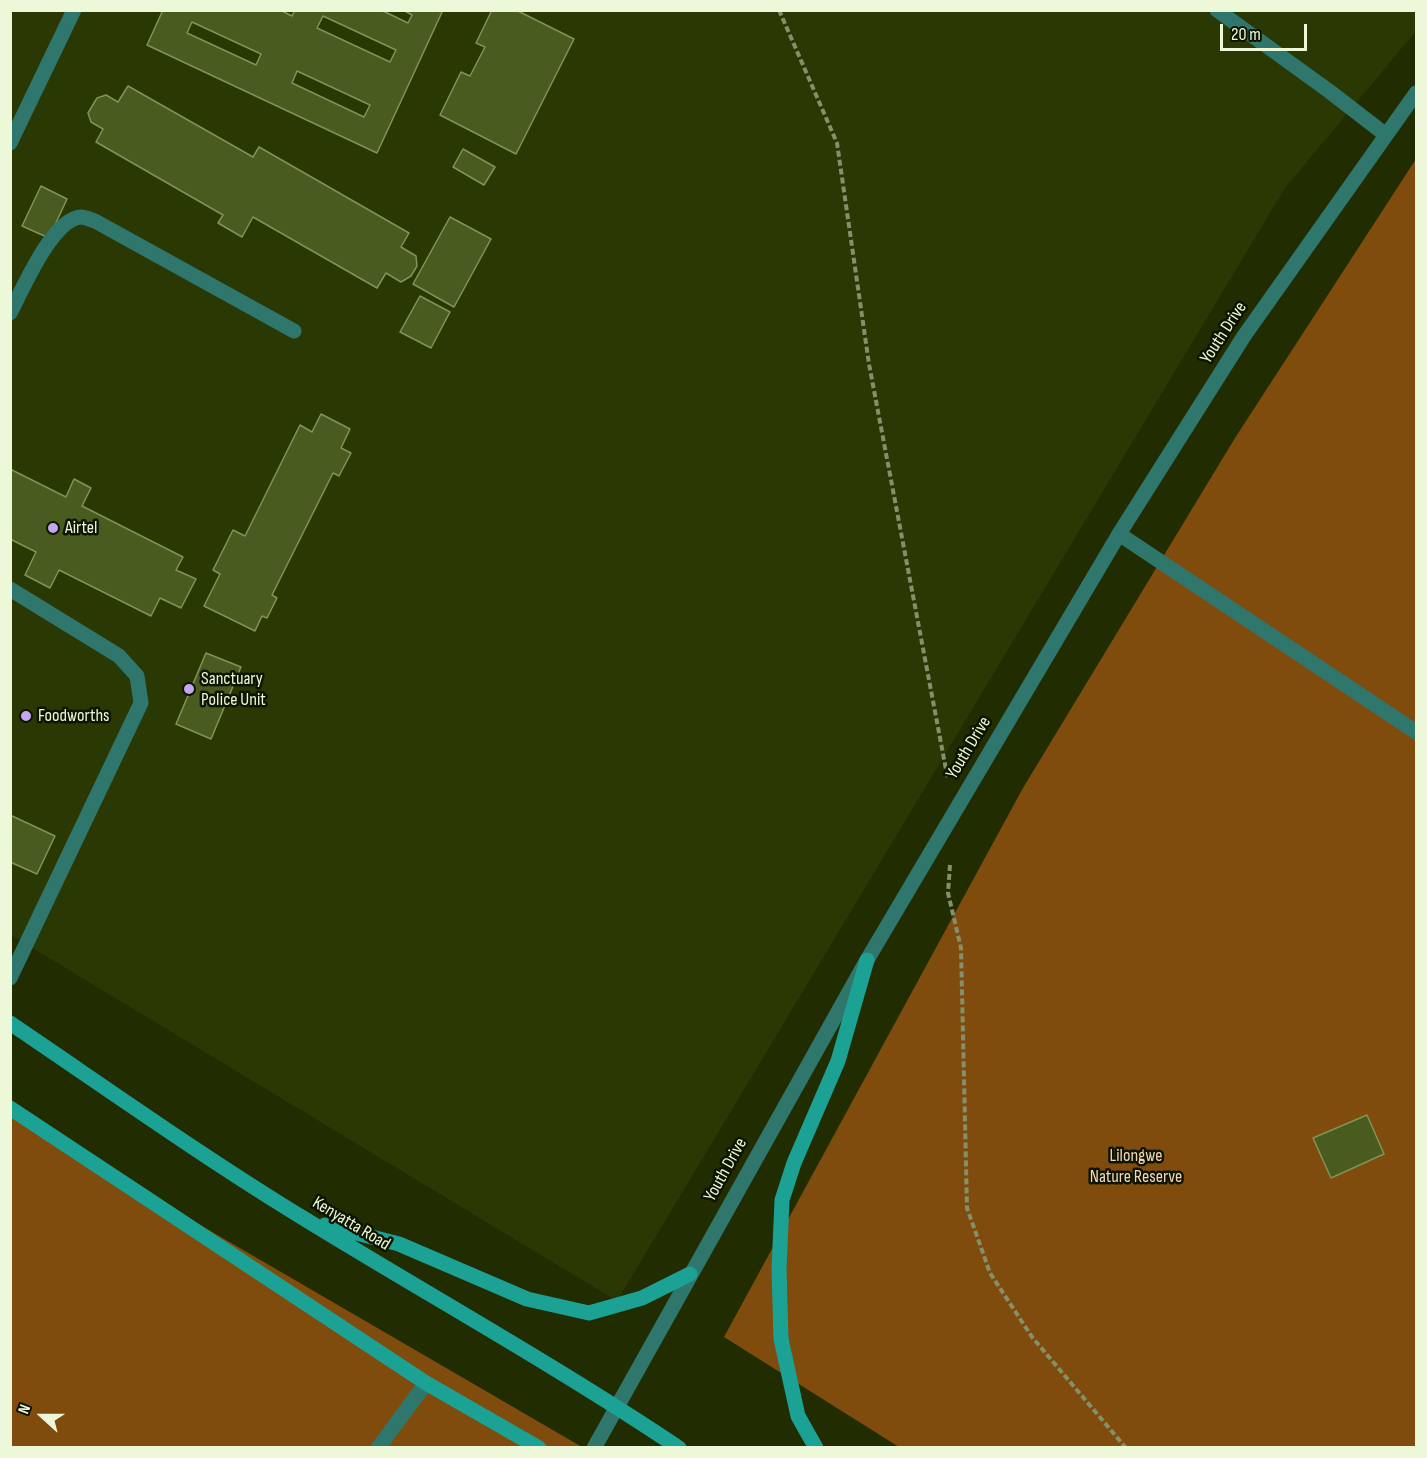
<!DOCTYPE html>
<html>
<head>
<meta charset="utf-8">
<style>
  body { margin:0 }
  #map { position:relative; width:1427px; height:1458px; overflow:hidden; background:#212d00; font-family:"Sofia Sans Condensed",sans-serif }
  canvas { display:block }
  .frame { position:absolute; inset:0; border:12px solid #ecf8d8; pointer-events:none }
  .north { position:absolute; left:12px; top:1386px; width:60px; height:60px; -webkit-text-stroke:4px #0d1400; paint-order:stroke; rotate:291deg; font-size:16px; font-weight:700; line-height:24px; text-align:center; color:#ecf8d8 }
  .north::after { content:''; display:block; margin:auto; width:21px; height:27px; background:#ecf8d8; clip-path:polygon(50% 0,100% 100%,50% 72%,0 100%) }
  .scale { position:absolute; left:1220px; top:24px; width:87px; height:27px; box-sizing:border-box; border:3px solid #ecf8d8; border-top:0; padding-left:8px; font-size:18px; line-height:21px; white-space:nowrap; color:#ecf8d8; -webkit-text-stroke:4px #0d1400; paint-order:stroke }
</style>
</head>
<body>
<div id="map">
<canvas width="1427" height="1458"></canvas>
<div class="frame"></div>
<div class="north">N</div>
<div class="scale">20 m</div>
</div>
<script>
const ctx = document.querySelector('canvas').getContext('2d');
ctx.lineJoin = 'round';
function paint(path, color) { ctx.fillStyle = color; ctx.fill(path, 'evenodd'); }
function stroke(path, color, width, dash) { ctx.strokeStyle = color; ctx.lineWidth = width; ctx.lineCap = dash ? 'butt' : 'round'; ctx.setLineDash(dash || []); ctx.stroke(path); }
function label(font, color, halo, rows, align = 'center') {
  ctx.font = font + ' "Sofia Sans Condensed",sans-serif'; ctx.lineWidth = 5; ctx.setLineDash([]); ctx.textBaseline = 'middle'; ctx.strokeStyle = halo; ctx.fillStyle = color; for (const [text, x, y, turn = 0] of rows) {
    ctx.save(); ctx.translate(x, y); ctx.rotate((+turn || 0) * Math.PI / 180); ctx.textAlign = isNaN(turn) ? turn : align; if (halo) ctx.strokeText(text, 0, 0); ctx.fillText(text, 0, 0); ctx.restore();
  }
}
const built = new Path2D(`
  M10,11H1416V31L1285,188L617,1301L11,935Z`);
const forest = new Path2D(`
  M1416,159V1447H899L724,1337L1023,788L1235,438Z
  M11,1115L582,1447H11Z`);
const building = new Path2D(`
  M163,10H280L292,16L295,10H381L408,23L412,15L403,10H443L377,153L147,45ZM323,16L396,50L390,62L317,28ZM192,22L261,54L256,65L187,33ZM297,71L370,105L364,117L292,83Z
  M492,10H516L574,39L516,154L440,115L461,72L470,76L485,47L476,43Z
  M128,86L253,157L259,147L409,233L401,247L416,256L417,266L411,276L401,282L386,273L377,288L253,217L242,237L218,223L223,215L96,142L103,129L91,122L88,113L97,98L106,95L118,102Z
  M463,149L495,167L484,185L453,167Z
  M41,186L67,199L49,238L22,226Z
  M450,217L491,239L454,307L413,284Z
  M420,296L450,312L431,348L400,332Z
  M321,414L350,429L341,448L351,453L339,476L333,473L272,595L277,598L267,618L262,616L255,631L204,606L220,574L213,570L233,530L245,536L300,425L312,432Z
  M10,469L66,497L74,479L91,488L82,506L183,557L176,570L196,579L181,608L160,598L151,616L59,570L50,588L25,575L36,552L10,539Z
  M206,653L241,667L211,739L176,724Z
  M10,815L55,836L37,874L10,862Z
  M1367,1115L1384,1154L1331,1178L1313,1138Z`);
const path = new Path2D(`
  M779,10L837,143L869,364L948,780
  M950,865L948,893L961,948L967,1208L990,1273L1032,1337L1126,1448`);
const service = new Path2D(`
  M10,143L74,10
  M10,313C23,289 52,219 81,217C85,217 91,220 95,221L294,331
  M1119,534L1416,732
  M10,589L119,656L137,676L141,703L10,978
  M378,1448L426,1383`);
const tertiary = new Path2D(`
  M1217,10L1329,91L1386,135
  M594,1448L867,960L1119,534L1244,336L1416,93`);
const secondary = new Path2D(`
  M10,1023C109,1090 206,1159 308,1221C432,1297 558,1367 679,1448
  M10,1108L426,1383L539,1448
  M325,1225L399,1244L527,1299L589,1313L642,1298L690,1274
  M816,1448L798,1416L781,1339L779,1269L782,1200L794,1163L838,1061L867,960`);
const markers = [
  [53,528,6,"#c6a6f0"],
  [189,689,6,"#c6a6f0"],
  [26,716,6,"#c6a6f0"]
];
const streetNames = [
  ["Youth Drive",1224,333,-57],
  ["Youth Drive",969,748,-59],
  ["Youth Drive",726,1170,-61],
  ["Kenyatta Road",351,1224,31]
];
const poiNames = [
  ["Airtel",65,528],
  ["Sanctuary",201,679],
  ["Police Unit",201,700],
  ["Foodworths",38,716]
];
const parkNames = [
  ["Lilongwe",1136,1156],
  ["Nature Reserve",1136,1177]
];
paint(built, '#2a3804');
paint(forest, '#804c0d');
paint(building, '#495b1e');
stroke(building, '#809457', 1.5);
stroke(path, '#84906a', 4, [6, 3]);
stroke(service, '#2f766d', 15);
stroke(tertiary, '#2f766d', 15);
stroke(secondary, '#1ba294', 15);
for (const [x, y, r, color] of markers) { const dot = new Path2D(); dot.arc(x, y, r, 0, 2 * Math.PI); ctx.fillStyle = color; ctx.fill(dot); stroke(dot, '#0d1400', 2); }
label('18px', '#ecf8d8', '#0d1400', streetNames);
label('18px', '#ecf8d8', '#0d1400', poiNames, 'left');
label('18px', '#f6d6ba', '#0d1400', parkNames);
</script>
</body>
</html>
